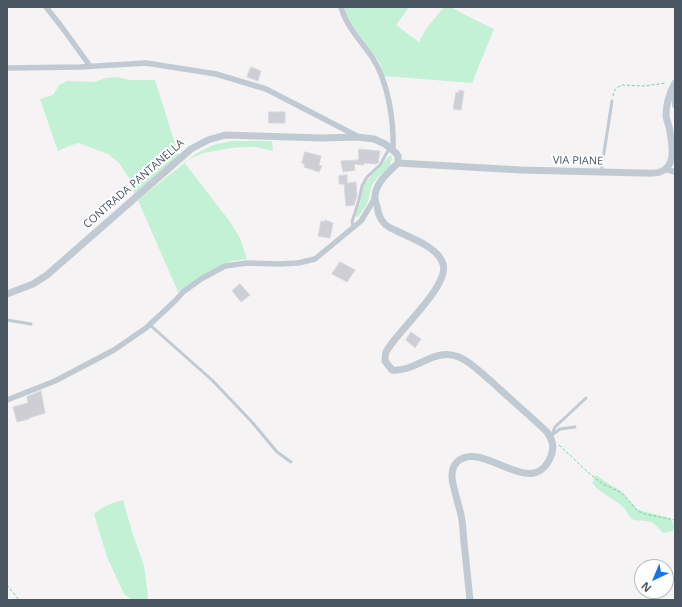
<!DOCTYPE html>
<html>
<head>
<meta charset="utf-8">
<style>
  body { margin:0 }
  #map { position:relative; width:682px; height:607px; overflow:hidden; background:#f5f3f3; font-family:"Open Sans",sans-serif }
  canvas { display:block }
  .frame { position:absolute; inset:0; border:8px solid #4a5661; pointer-events:none }
  .north { position:absolute; left:634px; top:559px; width:40px; height:40px; box-sizing:border-box; background:#fff; border:1px solid #b7bbc0; border-radius:50%; rotate:224deg; font-size:11px; font-weight:700; line-height:16px; text-align:center; color:#4a5661 }
  .north::after { content:''; display:block; margin:auto; width:14px; height:18px; background:#1a73e8; clip-path:polygon(50% 0,100% 100%,50% 72%,0 100%) }
</style>
</head>
<body>
<div id="map">
<canvas width="682" height="607"></canvas>
<div class="frame"></div>
<div class="north">N</div>
</div>
<script>
const ctx = document.querySelector('canvas').getContext('2d');
ctx.lineJoin = 'round';
function paint(path, color) { ctx.fillStyle = color; ctx.fill(path, 'evenodd'); }
function stroke(path, color, width, dash) { ctx.strokeStyle = color; ctx.lineWidth = width; ctx.lineCap = dash ? 'butt' : 'round'; ctx.setLineDash(dash || []); ctx.stroke(path); }
function label(font, color, halo, rows, align = 'center') {
  ctx.font = font + ' "Open Sans",sans-serif'; ctx.lineWidth = 4; ctx.setLineDash([]); ctx.textBaseline = 'middle'; ctx.strokeStyle = halo; ctx.fillStyle = color; for (const [text, x, y, turn = 0] of rows) {
    ctx.save(); ctx.translate(x, y); ctx.rotate((+turn || 0) * Math.PI / 180); ctx.textAlign = isNaN(turn) ? turn : align; if (halo) ctx.strokeText(text, 0, 0); ctx.fillText(text, 0, 0); ctx.restore();
  }
}
const green = new Path2D(`
  M344,7H409L396,25L419,42L426,29L444,7H451L463,14L494,29L472,83L384,76L380,63L350,22L345,13Z
  M117,77L130,80H155L179,156L134,195L129,178L119,163L108,154L78,143L69,146L58,151L40,99L53,95L59,85L67,81L94,82L106,78Z
  M232,141H272L273,151L256,147H244L231,148L203,153L184,162L230,222L240,238L247,259L232,261L216,268L178,292L138,200L197,153L213,145Z
  M389,156H391L392,157L390,166L377,178L372,185L367,204L358,217L356,216C356,211 358,208 360,204C362,199 361,193 363,188C367,178 382,165 389,156Z
  M596,475L606,482L621,491L637,509L642,511L670,518L674,525L673,531L663,533C658,528 654,521 646,521C642,520 638,521 634,520C628,517 628,512 624,508C615,498 600,494 592,483L594,481L593,479Z
  M123,500L132,532L144,566L148,596L147,600H132L124,594L107,557L94,514C103,506 112,503 123,500Z`);
const building = new Path2D(`
  M251,67L261,71L258,81L247,77Z
  M459,90L464,91L461,110L453,109L456,92L459,93Z
  M269,112H285V123H269Z
  M359,149L380,151L378,163L376,164L364,163V165L354,164L355,170L343,172L341,161L358,160Z
  M305,152L321,156L319,165L322,166L319,172L304,167L305,164L302,163Z
  M347,175V183L356,182L357,196L354,205L346,206L344,184H339V176Z
  M325,220L333,223L330,238L318,236L321,221L325,222Z
  M340,262L355,270L347,282L332,274Z
  M240,284L250,295L241,302L232,291Z
  M411,332L421,339L415,348L406,340Z
  M41,391L45,413L29,418V419L17,422L13,407L28,403L27,397Z`);
const path = new Path2D(`
  M613,96L614,91L618,87L622,85L644,86L666,83
  M559,445L591,475L603,484L618,491L624,495L638,511L645,514L675,520
  M7,585L19,600`);
const service = new Path2D(`
  M601,172L612,101
  M354,228L352,222L359,200L362,186L367,177L380,165L389,149
  M7,320L31,324
  M150,325L212,380L252,422L277,452L291,462
  M551,436L560,429L575,427
  M551,437L555,427L586,398`);
const minor = new Path2D(`
  M46,7L61,26L90,66
  M341,7C346,26 361,41 372,57C388,81 394,120 393,149
  M7,68L80,67L146,63L216,74L266,89L357,136
  M673,89L675,106
  M665,169L675,172
  M7,400L55,381L114,350L146,328L175,301L183,292L201,279L225,266L247,263L279,264L298,263L315,259L361,221L375,198`);
const tertiary = new Path2D(`
  M398,163C389,172 375,183 375,197C375,200 376,204 377,206C378,212 379,218 384,223C387,227 392,229 397,231C411,238 438,247 443,264C450,286 397,331 386,352C385,355 385,358 385,361L392,370C410,372 424,358 441,355C447,354 454,355 459,357C471,362 481,373 491,381C509,398 528,414 546,431C552,438 555,446 551,456C532,503 483,438 457,462C453,466 452,472 452,476C452,480 453,485 454,488C456,497 459,506 461,515C463,524 463,533 464,542C466,562 468,581 470,600
  M398,163L521,170L641,173C647,173 654,174 660,172C677,166 672,145 670,131C669,126 667,121 666,116C666,105 670,92 675,83
  M7,294L33,284L47,275L191,149L208,140L225,135L322,138L357,137L374,139L385,144L396,153L398,156V163`);
const streetNames = [
  ["VIA PIANE",578,161,1],
  ["CONTRADA PANTANELLA",134,184,-41]
];
paint(green, '#c3f1d5');
paint(building, '#cdcfd5');
stroke(building, '#d7d9de', 1);
stroke(path, '#7ad0a6', 1, [3, 2]);
stroke(service, '#c1cad2', 3);
stroke(minor, '#c1cad2', 5.5);
stroke(tertiary, '#c1cad2', 7);
label('11px', '#4a5661', '#fff', streetNames);
</script>
</body>
</html>
